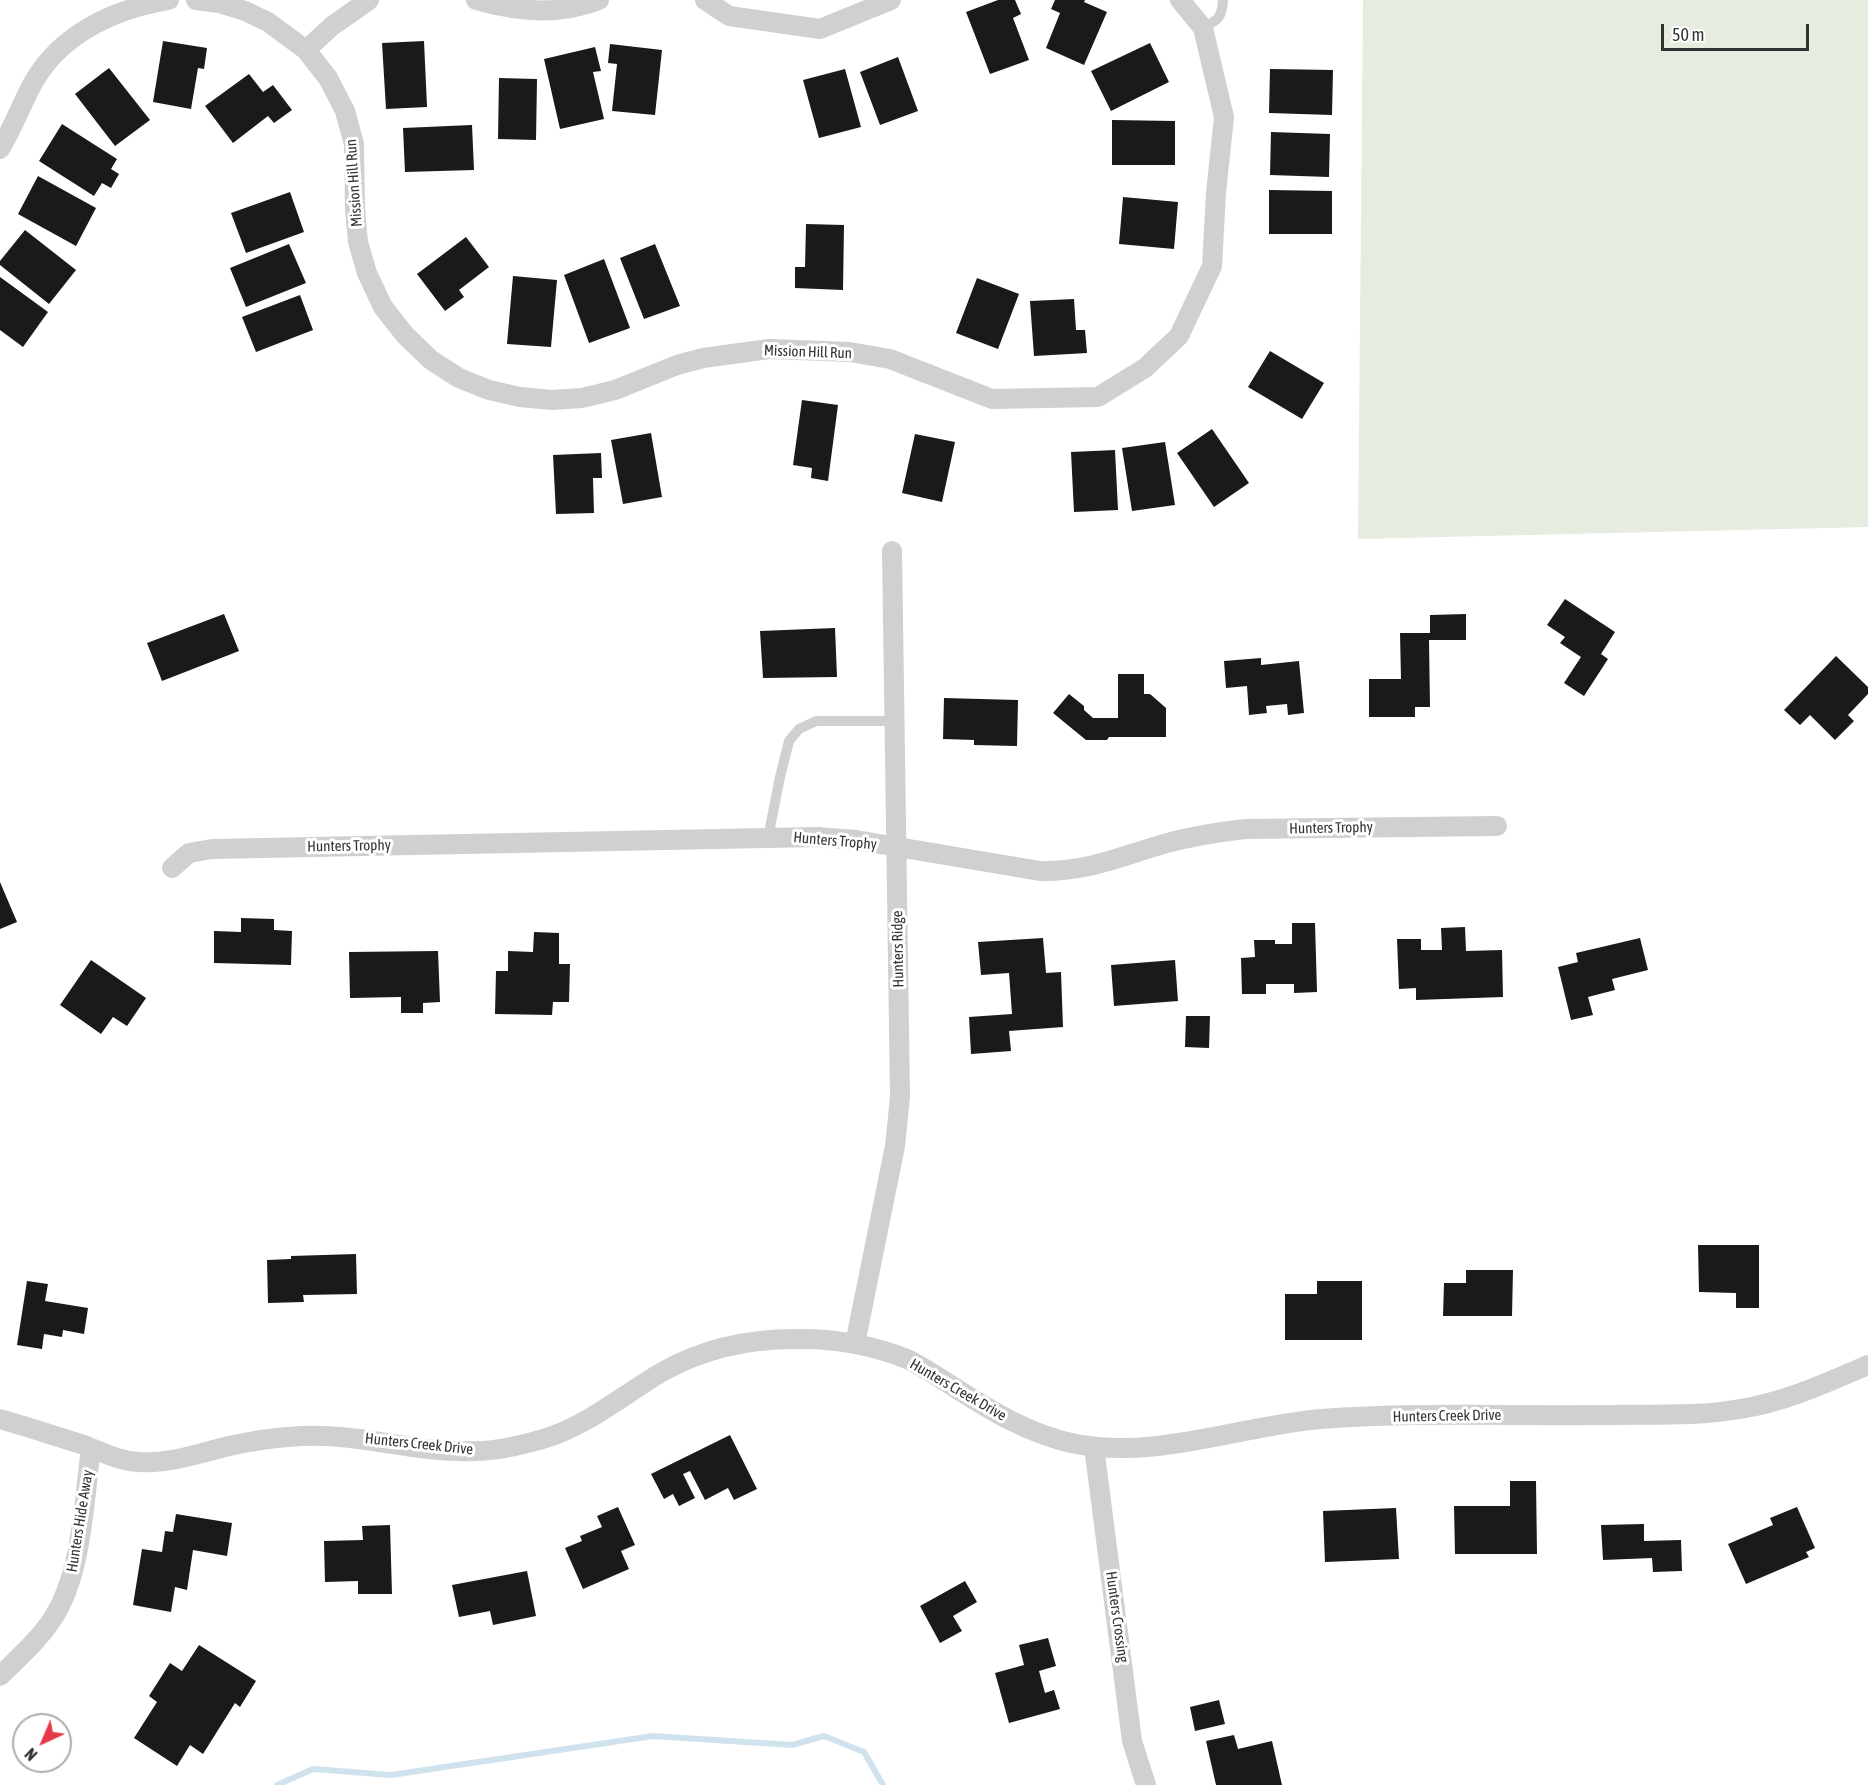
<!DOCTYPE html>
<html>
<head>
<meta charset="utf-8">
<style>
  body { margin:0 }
  #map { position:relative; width:1868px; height:1785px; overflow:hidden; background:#fff; font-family:"Asap Condensed",sans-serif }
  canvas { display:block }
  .north { position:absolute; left:12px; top:1713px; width:60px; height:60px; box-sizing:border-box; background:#fff; border:2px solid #adadad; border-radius:50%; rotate:224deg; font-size:16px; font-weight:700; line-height:24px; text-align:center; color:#333 }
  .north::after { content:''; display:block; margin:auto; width:21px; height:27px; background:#e63946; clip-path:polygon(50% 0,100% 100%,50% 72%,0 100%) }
  .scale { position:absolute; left:1661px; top:24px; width:148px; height:27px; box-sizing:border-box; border:3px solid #333; border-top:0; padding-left:8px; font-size:18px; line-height:21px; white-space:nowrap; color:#333; -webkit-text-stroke:4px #fff; paint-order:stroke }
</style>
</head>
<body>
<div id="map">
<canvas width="1868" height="1785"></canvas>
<div class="north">N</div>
<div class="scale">50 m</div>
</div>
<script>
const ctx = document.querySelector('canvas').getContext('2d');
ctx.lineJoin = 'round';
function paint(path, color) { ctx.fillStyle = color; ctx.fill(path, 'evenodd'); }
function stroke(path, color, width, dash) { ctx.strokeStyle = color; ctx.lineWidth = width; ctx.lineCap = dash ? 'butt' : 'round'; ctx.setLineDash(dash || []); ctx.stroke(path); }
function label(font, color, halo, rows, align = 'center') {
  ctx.font = font + ' "Asap Condensed",sans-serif'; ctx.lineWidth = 6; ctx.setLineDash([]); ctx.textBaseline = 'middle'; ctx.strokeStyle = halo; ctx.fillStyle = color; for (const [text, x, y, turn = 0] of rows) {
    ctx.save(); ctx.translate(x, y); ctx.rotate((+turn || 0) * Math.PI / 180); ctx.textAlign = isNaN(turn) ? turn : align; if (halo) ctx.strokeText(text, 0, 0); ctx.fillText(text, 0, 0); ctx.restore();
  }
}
const green = new Path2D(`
  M1363,0H1868V527L1358,539Z`);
const stream = new Path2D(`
  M277,1785L313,1769L391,1775L653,1736L792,1745L824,1736L864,1752L883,1785`);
const building = new Path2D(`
  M998,0H1015L1021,14L1013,18L1029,60L990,74L966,12Z
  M1055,0H1085L1084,2L1107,12L1084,65L1046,48L1060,13L1051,9Z
  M163,41L207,48L204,69L198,68L191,109L153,102Z
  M424,41L427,107L386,109L382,43Z
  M1150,43L1169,82L1111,111L1091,71Z
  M610,44L662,50L655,115L612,111L617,64L608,63Z
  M595,47L601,71L593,72L604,119L560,129L544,59Z
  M898,57L918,111L880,125L860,72Z
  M109,68L150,120L115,146L75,94Z
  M845,69L861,127L819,138L803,80Z
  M1270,69L1333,70L1332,115L1269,113Z
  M249,74L263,92L273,85L292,110L274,123L268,116L233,143L205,106Z
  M499,78L537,79L536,140L498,139Z
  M1112,120L1175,121V165H1112Z
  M62,124L117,159L111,169L119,174L111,188L102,183L94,196L39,161Z
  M472,125L474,170L405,172L403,128Z
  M1271,132L1330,134L1329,177L1270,175Z
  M38,176L96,208L76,246L18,214Z
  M1269,190L1332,191V234H1269Z
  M290,192L304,232L246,253L231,213Z
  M1123,197L1178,202L1174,249L1119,244Z
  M806,224L844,225L843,290L795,288V267H805Z
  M25,230L76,270L49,304L0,265V261Z
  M466,237L489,267L459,290L464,297L445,311L417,274Z
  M289,244L306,283L246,307L230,268Z
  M655,244L680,306L644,319L620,258Z
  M604,259L630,328L589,343L564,275Z
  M513,276L557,280L551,347L507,344Z
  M0,277L48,312L23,347L0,330Z
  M977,278L1019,294L998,349L956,333Z
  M300,295L313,330L256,352L242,317Z
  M1074,299L1076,330H1085L1087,353L1034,356L1030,301Z
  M1270,351L1324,383L1302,419L1248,387Z
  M802,400L838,405L828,481L811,478L812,468L793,465Z
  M1212,429L1249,483L1214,507L1177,453Z
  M651,433L662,497L623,504L611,440Z
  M915,434L955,442L942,502L902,493Z
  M1165,442L1175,505L1132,511L1122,448Z
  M1115,450L1118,510L1074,512L1071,452Z
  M601,453L602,478H593L594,513L556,514L553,455Z
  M1565,599L1615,632L1601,654L1608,659L1584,696L1564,683L1581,657L1560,643L1565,637L1547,625Z
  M224,614L239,651L162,681L147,643Z
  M1466,614V640H1429L1430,707H1415V717H1369V679H1401L1400,633H1430V615Z
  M835,628L837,677L763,678L760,631Z
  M1836,656L1868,687V694L1848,715L1854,721L1835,740L1810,715L1800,725L1784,710Z
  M1261,658V665L1299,661L1304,713L1288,715L1287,704L1266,706L1267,713L1249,715L1247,686L1226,688L1224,661Z
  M1118,674H1144V694H1150L1166,708V737H1109L1107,740H1086L1053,713L1069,694L1084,706V710L1093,718H1118Z
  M944,698L1018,700L1017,746L974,745V740L943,739Z
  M0,882L17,922L0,929Z
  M241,918L274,919V930L292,931L291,965L214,963V931L241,932Z
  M1292,923H1315L1317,992L1294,993V984H1266V994H1242L1241,958L1255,957L1254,940H1275V944H1292Z
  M1465,927L1466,951L1502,950L1503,997L1416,1000V988L1399,989L1397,939H1421V950H1442L1441,928Z
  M534,932L559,933V964H570L569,1002H553L552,1015L495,1014L496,971H508V951L533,952Z
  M1043,938L1046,973L1061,972L1063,1027L1009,1031L1011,1051L971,1054L969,1017L1012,1014L1009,973L981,975L978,942Z
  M1640,938L1648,970L1612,979L1615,990L1588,997L1593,1015L1571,1020L1558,967L1578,962L1576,953Z
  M438,951L440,1002L423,1003V1013H401V997L350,998L349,952Z
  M91,960L146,998L127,1026L113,1017L101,1034L60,1005Z
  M1175,960L1178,1001L1114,1006L1111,965Z
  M1186,1016H1210L1209,1048L1185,1047Z
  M1698,1245H1759V1308H1736V1293L1699,1292Z
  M356,1254L357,1294L303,1295L304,1302L268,1303L267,1260L291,1259V1256Z
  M1466,1270H1513L1512,1316H1443L1444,1283H1466Z
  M27,1281L48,1284L45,1301L88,1308L84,1334L63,1330L62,1337L44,1334L42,1349L17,1345Z
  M1317,1281H1362V1340H1285V1294H1317Z
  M730,1435L757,1489L734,1500L728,1488L705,1500L690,1471L683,1474L695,1498L679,1506L673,1494L664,1499L651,1474Z
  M1510,1481H1536L1537,1554H1455L1454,1506H1510Z
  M618,1507L635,1545L621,1551L629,1569L583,1589L565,1548L582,1541L580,1536L602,1527L597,1516Z
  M1797,1507L1815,1548L1806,1552L1809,1557L1746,1584L1728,1544L1773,1525L1770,1518Z
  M1396,1508L1399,1559L1325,1562L1323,1511Z
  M176,1514L232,1523L227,1556L193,1550L187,1590L175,1587L171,1612L133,1605L142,1549L162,1552L165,1531L173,1532Z
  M1644,1524V1541L1681,1540L1682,1571L1653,1572L1652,1558L1603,1560L1601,1525Z
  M390,1525L392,1594H358V1581L325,1582L324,1541L363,1540L362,1526Z
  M527,1571L536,1616L493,1625L490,1611L459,1617L452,1585Z
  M965,1581L977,1602L953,1616L962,1631L940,1643L920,1606Z
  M1048,1638L1056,1666L1039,1671L1045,1693L1054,1690L1060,1709L1009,1723L995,1673L1024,1665L1019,1645Z
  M199,1645L256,1681L240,1707L235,1703L203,1754L190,1745L177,1766L134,1738L157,1702L149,1696L170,1663L182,1671Z
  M1219,1700L1225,1724L1195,1731L1190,1707Z
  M1234,1735L1238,1749L1272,1741L1282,1785H1216L1206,1741Z`);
const service = new Path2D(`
  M1203,28C1218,20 1222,18 1223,0
  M768,838L780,777L789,741L799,729L816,721H894`);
const minor = new Path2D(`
  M196,0L219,3L245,11L268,22L306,50L328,78L345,111L354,144L355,208L358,242L367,273L383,307L405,335L431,360L459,378L489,390L520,397L552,400L582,398L615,390L677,365L703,358L769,349L850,352L890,359L992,399L1098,397L1145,368L1179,336L1212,266L1216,193L1224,117L1203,28L1180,0
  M476,0C517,12 559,16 599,0
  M705,0L729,16L820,29L891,0
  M306,50L332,26L369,0
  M0,149C13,128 21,105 33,83C61,33 115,9 169,0
  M172,868L189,853L212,849L817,837L856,840L1040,871C1088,872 1122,856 1167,843C1193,836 1219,832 1245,829L1497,826
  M855,1344L895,1146L900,1097L892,551
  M0,1419C28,1427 56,1436 84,1445C102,1452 119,1461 139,1462C168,1464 197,1454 225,1447C251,1441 276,1437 302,1436C361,1433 418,1454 476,1451C499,1451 522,1445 543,1439C587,1426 623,1395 662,1372C704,1348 753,1338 802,1339C837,1339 874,1346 907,1359C924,1367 941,1379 957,1389C993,1412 1028,1433 1071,1443C1154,1461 1238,1426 1321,1419C1415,1412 1510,1416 1604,1415C1649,1414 1695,1417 1740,1409C1785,1402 1826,1383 1868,1365
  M1094,1447L1132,1741L1146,1785
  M0,1676C18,1658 39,1640 53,1618C82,1574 84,1501 91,1448`);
const streetNames = [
  ["Mission Hill Run",354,183,-94],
  ["Mission Hill Run",808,352,2],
  ["Hunters Trophy",1331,828,-1],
  ["Hunters Trophy",835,841,5],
  ["Hunters Trophy",349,846,-1],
  ["Hunters Ridge",898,949,-91],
  ["Hunters Creek Drive",958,1390,30],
  ["Hunters Creek Drive",1447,1416,-1],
  ["Hunters Creek Drive",419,1444,6],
  ["Hunters Hide Away",80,1521,-81],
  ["Hunters Crossing",1117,1617,82]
];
paint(green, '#e6ecdf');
stroke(stream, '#cfe2ee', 6);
paint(building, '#1a1a1a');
stroke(service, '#d0d0d0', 10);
stroke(minor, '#d0d0d0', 20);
label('15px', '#333', '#fff', streetNames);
</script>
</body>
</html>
